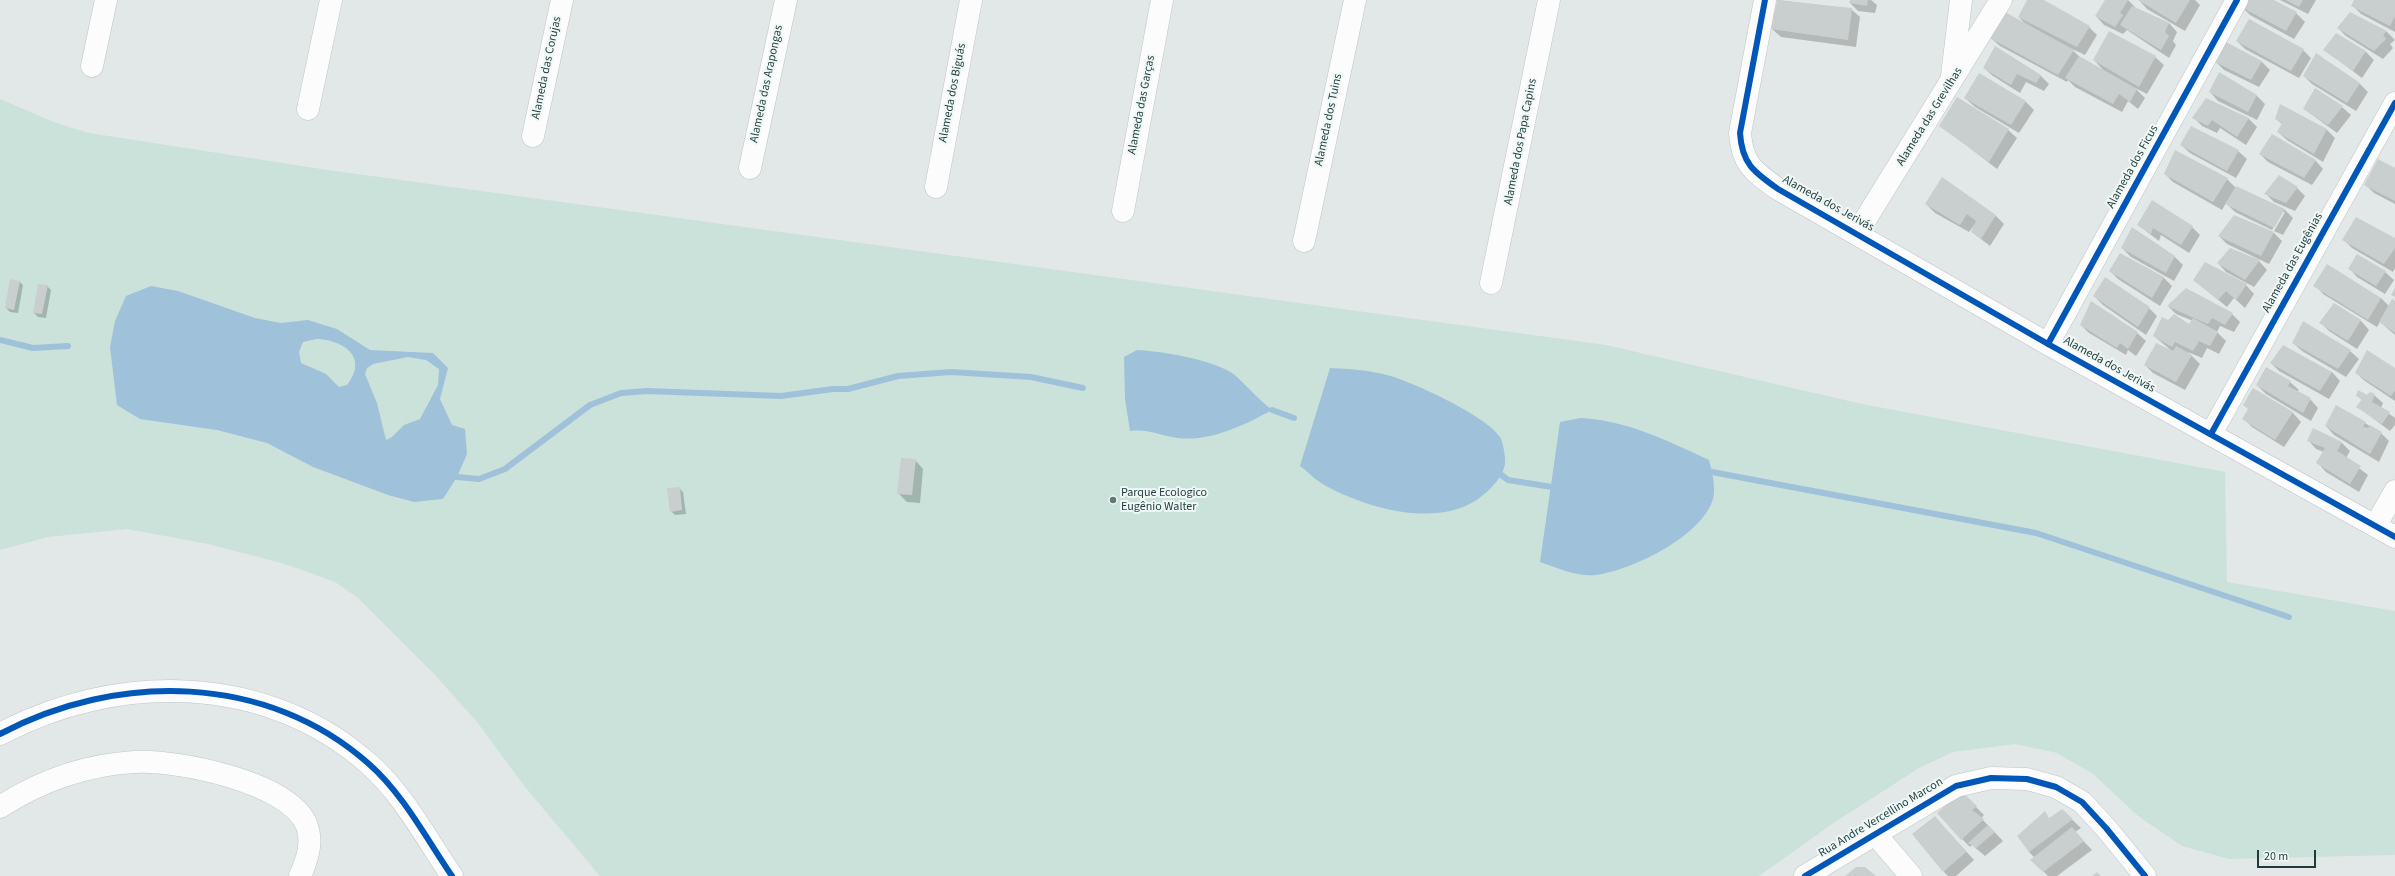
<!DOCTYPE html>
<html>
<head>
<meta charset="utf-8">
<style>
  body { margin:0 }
  #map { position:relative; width:2395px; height:876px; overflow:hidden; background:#e2e8e7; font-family:"Source Sans 3",sans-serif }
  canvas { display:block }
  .scale { position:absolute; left:2257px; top:850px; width:59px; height:18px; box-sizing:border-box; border:2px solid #1f3b3c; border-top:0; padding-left:5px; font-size:12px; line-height:14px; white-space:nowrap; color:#1f3b3c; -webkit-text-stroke:3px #f0f8f6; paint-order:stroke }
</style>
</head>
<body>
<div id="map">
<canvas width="2395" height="876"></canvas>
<div class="scale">20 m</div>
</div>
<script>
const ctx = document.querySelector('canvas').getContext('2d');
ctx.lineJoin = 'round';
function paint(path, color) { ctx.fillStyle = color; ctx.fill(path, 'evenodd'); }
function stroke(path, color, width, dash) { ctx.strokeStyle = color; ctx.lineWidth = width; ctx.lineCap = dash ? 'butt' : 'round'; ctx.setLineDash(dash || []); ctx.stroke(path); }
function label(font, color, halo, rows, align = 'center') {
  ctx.font = font + ' "Source Sans 3",sans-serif'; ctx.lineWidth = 4; ctx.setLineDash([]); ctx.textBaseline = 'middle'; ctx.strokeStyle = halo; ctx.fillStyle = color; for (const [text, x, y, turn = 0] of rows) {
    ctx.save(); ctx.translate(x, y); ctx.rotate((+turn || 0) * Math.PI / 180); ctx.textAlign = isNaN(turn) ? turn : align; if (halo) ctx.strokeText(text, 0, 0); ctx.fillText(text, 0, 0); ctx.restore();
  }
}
const green = new Path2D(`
  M0,99L56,123L89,133L328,170L1606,345L1862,404L2225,472L2227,582L2395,611V855L2229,859L2182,846L2138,816L2093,774L2057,753L2015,744L1953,752L1919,768L1835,822L1759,876H600L525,787L477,722L435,675L357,597L335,582L285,564L208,544L127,529L48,537L0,550Z`);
const water = new Path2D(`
  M151,286L178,291L255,318L281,323L308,320L337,329L370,350L433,353L448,368L440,399L452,425L465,429L467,454L457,477L443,499L414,502L388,495L313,467L267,443L217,430L140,419L117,405L110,347L115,321L126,296ZM316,339C344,340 369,357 347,385L339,387L326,374L301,363L299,352L303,342ZM408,357L426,360L439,369L438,385L420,419L404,425L392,437L386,440L377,403L365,374L367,368L373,364Z
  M1137,350C1161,351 1217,360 1236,376C1248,387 1258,399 1272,410C1243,426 1206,444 1172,437C1155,434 1149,429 1130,431L1125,399L1124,357Z
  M1330,368C1349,369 1368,370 1387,375C1413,382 1485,415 1500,437C1503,441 1506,459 1505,464C1503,476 1492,488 1483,495C1442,531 1363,508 1321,483C1313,478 1307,471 1300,466Z
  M1581,418C1628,421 1666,440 1709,460C1712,471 1716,488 1713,499C1702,536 1633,570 1596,575C1577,577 1558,568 1540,562L1560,422Z`);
const shadow = new Path2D(`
  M1778,0L1851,9L1860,17L1856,47L1781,37L1772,29Z
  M1851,0H1871L1877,5L1875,13L1858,11L1850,3Z
  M2028,0H2042L2089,27L2097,35L2085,55L2070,48L2080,57L2104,71L2094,60L2155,57L2164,65L2147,94L2135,88L2145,98L2138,109L2128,101L2122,112L2075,87L2068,80L2067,82L2000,46L1991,38L2025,24L2019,17Z
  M2106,0H2128L2136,8L2169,23L2177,32L2173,41L2176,45L2169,58L2127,30L2123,34L2104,25L2096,16Z
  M2139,0H2195L2200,5L2185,31L2147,9Z
  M2272,0L2296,13L2305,22L2294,39L2250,15L2242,7Z
  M2280,0H2316L2308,14Z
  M2355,0H2395V32L2361,14L2353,6Z
  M2350,13L2387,32L2395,40L2390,44L2393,48L2383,59L2346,36L2338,28Z
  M2336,34L2366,52L2374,60L2362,78L2325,50Z
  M2237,41L2303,50L2311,58L2299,78L2245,49Z
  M2225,42L2262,62L2270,70L2259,87L2224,70L2216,62Z
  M1996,48L2041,76L2049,84L2044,91L2026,82L2020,93L1993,76L1984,68Z
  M2316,55L2360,84L2368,92L2356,111L2312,84L2304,76Z
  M1979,74L2026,102L2034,110L2019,133L1975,107L1965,98Z
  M2219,74L2257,96L2265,104L2257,120L2218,101L2210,92Z
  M2206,99L2249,119L2257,127L2246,145L2220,128L2217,133L2202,126L2194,118Z
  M2281,105L2327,130L2335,138L2323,162L2287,140L2278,132L2283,125L2276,119Z
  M2342,107L2351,115L2337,133L2304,109Z
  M1940,125L2008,130L2017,138L1997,169Z
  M2181,145L2238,151L2247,159L2236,178L2190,153Z
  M2176,151L2227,179L2235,187L2285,210L2293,218L2283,235L2274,231L2285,212H2282L2272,230L2235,212L2226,203L2222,210L2173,182L2165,174Z
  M2260,154L2315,160L2323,169L2312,185L2268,162Z
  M2395,169V204L2374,193L2365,184Z
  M2297,188L2305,196L2295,211L2274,202L2266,194Z
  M1926,204L1996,216L2004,224L1990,246L1972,232L1976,223L1969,232L1935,213Z
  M2234,216L2274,233L2282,241L2269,264L2227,244L2219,236Z
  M2138,225L2192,227L2200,235L2189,253L2161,235L2159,241Z
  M2132,228L2175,257L2183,265L2174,281L2131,257L2122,248Z
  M2395,239V268L2393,272L2352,248L2344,240Z
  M2259,261L2267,270L2254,287L2226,272L2218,263Z
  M2349,268L2385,272L2394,280L2385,294L2357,277Z
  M2110,271L2163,277L2172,286L2160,306L2118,279Z
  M2194,280L2246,285L2254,294L2245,308L2234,298L2227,307Z
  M19,281L23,285L18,313L10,312L6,308Z
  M2315,285L2381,298L2389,306L2395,302V335L2380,322L2377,327L2323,294Z
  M47,286L51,290L46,318L38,317L34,313Z
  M2094,296L2149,308L2157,316L2146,335L2103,305Z
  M2334,304L2361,321L2369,330L2357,349L2329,331L2321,323Z
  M2168,306L2232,314L2240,322L2234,332L2220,326L2217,332L2226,341L2219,354L2207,348L2202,358L2188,352L2200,364L2185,390L2153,373L2145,365L2173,352L2154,336L2169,321L2190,325L2193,321L2176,314Z
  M2081,325L2137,333L2146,341L2136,356L2128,350L2126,355L2089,333Z
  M2293,343L2350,351L2359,359L2346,377L2302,351Z
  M2271,363L2332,372L2340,381L2329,399L2279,371Z
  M2395,369V401L2365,381L2356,373Z
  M2290,382L2299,390L2297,392L2310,399L2318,408L2311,421L2266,394L2257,385Z
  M2253,390L2293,413L2301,422L2284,447L2252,427L2244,419L2249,410Z
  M2357,395H2374L2383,403L2381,408L2395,418V425L2390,431L2358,407L2362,400Z
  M2365,423L2381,433L2389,441L2379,462L2334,435L2326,426Z
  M2308,440L2341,442L2350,451L2346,458L2368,475L2359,492L2326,472L2318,463L2324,452L2316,449Z
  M915,460L923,469L920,503L907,502L898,493Z
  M679,488L683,492L686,514L675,515L671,511Z
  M1961,792L1984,815L1981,818L2003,841L1985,856L1972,845L1970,847L1962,839Z
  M2062,810L2081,828L2075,832L2092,850L2057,876H2048L2032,860L2035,858L2029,852L2044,813L2050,819Z
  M1943,826L1974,860L1956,876H1948L1944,872Z`);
const stream = new Path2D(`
  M0,340L33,348L68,346
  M1272,410L1294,418
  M1712,472L2036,533L2289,617
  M1500,474L1508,480L1552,487
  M457,477L479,479L505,469L590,405L621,393L647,391L781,396L833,389H848L898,376L951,372L1031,377L1083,388`);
const building = new Path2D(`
  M1777,0L1852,8L1848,40L1771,29Z
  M1850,0H1868L1867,6L1849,3Z
  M2027,0H2044L2090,26L2077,47L2018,17Z
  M2105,0H2128L2120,13L2123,15L2115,27L2095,16Z
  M2138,0H2190L2176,23Z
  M2245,0H2274L2297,12L2286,31L2241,7Z
  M2286,0H2303L2299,7Z
  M2354,0H2395V16L2390,26L2351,6Z
  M2132,6L2169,23L2165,32L2169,36L2161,50L2120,25Z
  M2005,12L2074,50L2058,75L1990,38Z
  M2350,12L2387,31L2383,35L2386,39L2374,51L2337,28Z
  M2249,19L2304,49L2291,71L2236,41Z
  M2109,31L2156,56L2139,87L2093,60Z
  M2336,33L2366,51L2353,71L2323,50Z
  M2224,41L2262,61L2251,80L2215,62Z
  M1995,46L2041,75L2036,83L2017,74L2011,85L1983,68Z
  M2316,53L2360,83L2347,103L2303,76Z
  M2079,56L2137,89L2130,102L2119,94L2113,104L2065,78Z
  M2219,72L2257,95L2248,112L2209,92Z
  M1979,73L2026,101L2011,125L1964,98Z
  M2315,88L2343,106L2328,125L2303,109Z
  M1957,97L2009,129L1989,162L1939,126Z
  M2206,98L2249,118L2237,137L2212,120L2208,126L2192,118Z
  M2280,104L2327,129L2314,154L2277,132L2282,123L2275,119Z
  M2191,126L2239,150L2227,171L2180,145Z
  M2272,134L2316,160L2304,178L2259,154Z
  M2175,150L2228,178L2213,202L2164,174Z
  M2378,159L2395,168V201L2364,185Z
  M2279,175L2298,187L2286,203L2264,194Z
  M1942,177L1996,215L1981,239L1971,232L1976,221L1967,214L1960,225L1925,204Z
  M2236,186L2285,209L2274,228L2225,204Z
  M2152,200L2193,226L2181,245L2153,228L2151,234L2137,225Z
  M2234,215L2274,232L2261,256L2218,236Z
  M2356,217L2395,238V248L2384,264L2342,240Z
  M2132,227L2175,256L2166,273L2121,248Z
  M2230,248L2260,260L2245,280L2217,263Z
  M2120,253L2164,277L2152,298L2109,271Z
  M2357,254L2386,271L2376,286L2348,269Z
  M2205,262L2247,284L2236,300L2226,291L2218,300L2193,280Z
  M2327,264L2381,298L2368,320L2313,286Z
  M2105,277L2150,307L2138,327L2093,296Z
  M10,279L20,281L14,310L5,308Z
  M38,284L48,285L42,314L33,313Z
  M2186,288L2233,313L2225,325L2212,318L2208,324L2167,306Z
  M2395,288V297L2391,295Z
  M2392,299L2395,301V333L2379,322Z
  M2091,301L2138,332L2128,349L2120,343L2117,348L2080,325Z
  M2334,303L2361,320L2348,341L2319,323Z
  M2174,314L2189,324L2193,318L2218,332L2210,346L2199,341L2193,351L2175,342L2172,347L2153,336L2162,317L2168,320Z
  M2303,321L2351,350L2338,369L2292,343Z
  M2156,343L2173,351L2176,346L2192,355L2176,382L2144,365Z
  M2283,345L2332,372L2320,391L2270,363Z
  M2367,350L2395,368V390L2391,396L2355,373Z
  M2266,367L2291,381L2288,386L2311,398L2303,413L2256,385Z
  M2253,388L2293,412L2275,440L2242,419L2248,409L2243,405Z
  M2358,390L2367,395L2370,392L2375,394L2372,402L2390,412L2382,424L2356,407L2362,399L2356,396Z
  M2336,405L2366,422L2363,427L2368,428L2370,425L2382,432L2370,454L2325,426Z
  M2313,428L2342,442L2337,451L2361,466L2350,484L2316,463L2325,448L2307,441Z
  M901,458L916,459L912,495L897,494Z
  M680,487L682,510L670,512L667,488Z
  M1961,791L1977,806L1972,810L1984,819L1961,840L1937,813Z
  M2062,809L2073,819L2029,852L2017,836L2045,811L2049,818Z
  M1935,816L1966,852L1943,872L1912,834Z
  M1988,825L1995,832L1976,848L1968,843Z
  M2072,827L2084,841L2043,872L2030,860Z
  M1856,867H1865L1876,876H1845Z
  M2097,872L2101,876H2092Z`);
const minor = new Path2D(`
  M1765,0L1740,133C1742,164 1754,172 1778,189L2048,344L2395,537
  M92,66L106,0
  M1952,76L1961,0
  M308,109L331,0
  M533,136L562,0
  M750,168L786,0
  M936,187L971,0
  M1123,211L1162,0
  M1857,233L2001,0
  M1304,241L1355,0
  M1491,283L1549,0
  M2048,344L2237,0
  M2211,434L2395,103
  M2376,525L2395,491
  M0,734C117,672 267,673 369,764C403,794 426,838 452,876
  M0,807C40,781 86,765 134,762C175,759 291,782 307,826C313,843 307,860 300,876
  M1876,835L1911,876
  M1805,876L1956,786L1991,778L2027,779L2056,787L2082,802L2106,828L2145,876`);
const cycleway = new Path2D(`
  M1765,0L1740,133C1742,164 1754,172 1778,189L2048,344L2395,537
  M2048,344L2237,0
  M2211,434L2395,103
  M0,734C117,672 267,673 369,764C403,794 426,838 452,876
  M1805,876L1956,786L1991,778L2027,779L2056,787L2082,802L2106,828L2145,876`);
const markers = [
  [1113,500,4,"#637878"]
];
const streetNames = [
  ["Alameda das Corujas",547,68,-78],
  ["Alameda das Arapongas",767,84,-78],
  ["Alameda dos Biguás",953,93,-79],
  ["Alameda das Garças",1142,105,-79],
  ["Alameda das Grevilhas",1930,117,-58],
  ["Alameda dos Tuins",1329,120,-78],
  ["Alameda dos Papa Capins",1521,142,-79],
  ["Alameda dos Ficus",2133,167,-61],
  ["Alameda dos Jerivás",1828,204,29],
  ["Alameda das Eugênias",2293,263,-61],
  ["Alameda dos Jerivás",2109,365,29],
  ["Rua Andre Vercellino Marcon",1881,818,-31]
];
const poiNames = [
  ["Parque Ecologico",1121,493],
  ["Eugênio Walter",1121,507]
];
paint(green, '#cae2d9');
paint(water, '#a0c1da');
paint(shadow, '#0003');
stroke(stream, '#a0c1da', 6);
paint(building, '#c9cfce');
stroke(minor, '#bfc5c4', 23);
stroke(minor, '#fbfcfb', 22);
stroke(cycleway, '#0057b8', 6);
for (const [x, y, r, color] of markers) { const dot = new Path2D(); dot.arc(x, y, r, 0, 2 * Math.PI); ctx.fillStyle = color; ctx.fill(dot); stroke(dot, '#f0f8f6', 1.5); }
label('12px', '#1f3b3c', '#f0f8f6', streetNames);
label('12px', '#1f3b3c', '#f0f8f6', poiNames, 'left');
</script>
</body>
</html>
